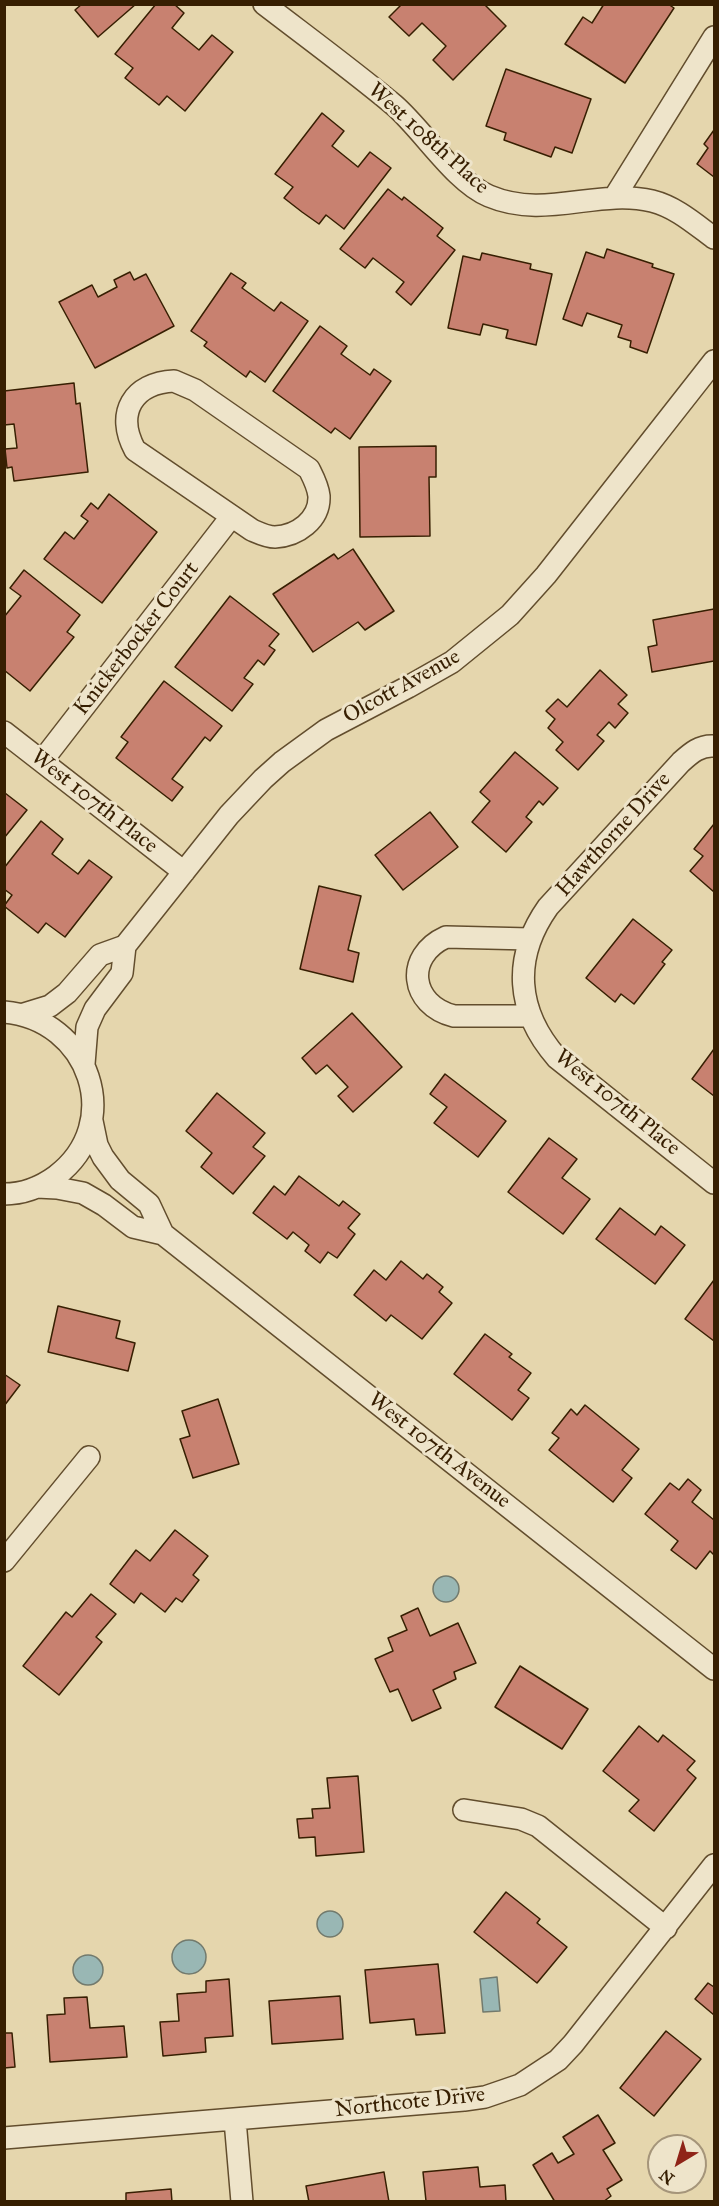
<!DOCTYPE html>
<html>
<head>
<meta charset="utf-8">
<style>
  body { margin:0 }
  #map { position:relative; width:719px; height:2206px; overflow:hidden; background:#e5d6ad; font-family:"IM FELL Great Primer",serif }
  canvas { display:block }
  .frame { position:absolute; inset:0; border:6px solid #371f02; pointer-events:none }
  .north { position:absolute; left:647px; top:2134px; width:60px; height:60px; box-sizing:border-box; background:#eee4ca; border:2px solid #a5957a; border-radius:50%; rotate:218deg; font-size:16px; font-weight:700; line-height:24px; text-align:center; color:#371f02 }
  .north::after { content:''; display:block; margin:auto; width:21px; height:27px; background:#8f2418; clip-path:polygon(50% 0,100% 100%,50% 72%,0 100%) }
</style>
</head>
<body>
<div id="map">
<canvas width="719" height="2206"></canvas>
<div class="frame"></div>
<div class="north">N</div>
</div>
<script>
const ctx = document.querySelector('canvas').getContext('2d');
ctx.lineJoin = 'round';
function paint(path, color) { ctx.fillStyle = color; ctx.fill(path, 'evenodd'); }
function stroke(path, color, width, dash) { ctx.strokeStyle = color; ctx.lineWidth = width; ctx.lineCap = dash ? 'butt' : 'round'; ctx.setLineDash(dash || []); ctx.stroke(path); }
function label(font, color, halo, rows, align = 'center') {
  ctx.font = font + ' "IM FELL Great Primer",serif'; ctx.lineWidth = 6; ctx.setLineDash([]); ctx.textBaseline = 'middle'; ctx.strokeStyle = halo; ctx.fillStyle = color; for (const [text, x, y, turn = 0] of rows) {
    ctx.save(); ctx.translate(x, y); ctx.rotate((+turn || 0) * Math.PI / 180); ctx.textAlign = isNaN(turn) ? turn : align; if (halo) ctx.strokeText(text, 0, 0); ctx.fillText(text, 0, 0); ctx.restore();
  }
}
const water = new Path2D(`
  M433 1589a13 13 0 1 1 26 0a13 13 0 1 1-26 0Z
  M317 1924a13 13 0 1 1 26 0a13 13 0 1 1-26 0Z
  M172 1957a17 17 0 1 1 34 0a17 17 0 1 1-34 0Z
  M73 1970a15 15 0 1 1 30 0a15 15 0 1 1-30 0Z
  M497,1977L500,2011L483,2012L480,1979Z`);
const building = new Path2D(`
  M82,4H136L98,37L75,10Z
  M156,4H174L184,13L172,28L199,50L212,35L233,52L185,111L167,96L159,105L125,78L133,68L115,54Z
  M402,4H484L506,26L453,80L433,60L446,46L422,23L409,36L389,17Z
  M604,4H668L674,8L625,83L565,44L583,17L592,23Z
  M506,69L591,99L572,153L555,147L551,157L504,140L506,133L486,126Z
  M322,113L344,131L332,146L358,167L370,152L391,168L344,229L326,215L319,224L302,212L284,198L293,187L275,174Z
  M714,130V177L697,164L708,148L704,144Z
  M388,189L402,200L404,197L443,228L437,236L455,250L411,305L396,292L404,282L373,258L365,268L340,249Z
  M607,249L653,264L652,267L674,274L647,353L630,347L631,341L618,337L622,325L587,313L582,326L563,319L586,252L604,258Z
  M482,253L531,264L530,269L552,274L536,345L506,338L508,330L483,324L480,335L448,328L463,256L480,260Z
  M130,272L134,280L146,274L174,326L95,368L59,302L92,285L98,297L117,287L114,280Z
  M231,273L246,283L242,288L274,311L281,302L308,321L265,382L250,371L246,377L204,346L207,342L191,331Z
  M320,326L347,346L341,354L370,375L374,369L391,381L350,439L335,428L331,433L273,391Z
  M74,383L76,404L80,403L88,472L14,481L12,467L7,468L5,449L17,448L14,424L4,425V391Z
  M436,446V477H429L430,536L360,537L359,447Z
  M109,494L157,532L102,603L44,559L65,532L74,539L88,521L81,516L91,503L98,509Z
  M353,549L394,611L365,630L358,622L313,652L273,594L334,554L338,559Z
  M24,570L80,615L67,632L74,637L30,691L4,670V617L21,596L10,588Z
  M230,596L279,634L269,646L275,650L264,665L258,660L244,678L253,684L232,711L175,667Z
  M714,609V661L652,672L648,647L657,645L653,620Z
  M600,670L627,695L618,704L628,713L615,728L609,722L597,735L604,741L578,770L556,750L563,742L548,728L555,719L546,711L558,699L567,707Z
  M164,681L222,726L210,741L205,737L172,779L183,787L172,801L116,758L128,742L121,737Z
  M515,752L558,788L543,805L539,801L526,817L532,822L506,852L472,822L490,801L480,792Z
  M5,793L27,810L4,838V793Z
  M430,812L458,847L403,890L375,855Z
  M41,821L63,839L52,854L78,874L89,860L112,877L65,937L46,923L38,933L4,906L12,895L4,889V868Z
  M714,824V892L690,871L703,856L694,849Z
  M319,886L361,896L348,950L359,953L353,982L300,969Z
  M633,919L672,950L662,962L665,964L634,1004L621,994L615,1002L586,978Z
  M352,1013L402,1067L353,1112L338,1096L348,1087L327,1065L316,1074L302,1058Z
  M714,1049V1096L692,1079Z
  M445,1074L506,1121L478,1157L434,1123L447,1107L430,1094Z
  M217,1093L265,1133L253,1147L265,1156L233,1194L201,1167L212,1153L186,1131Z
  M549,1138L577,1159L562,1178L590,1199L563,1234L508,1192Z
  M299,1176L339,1206L343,1201L360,1214L348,1228L355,1234L337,1258L328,1252L320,1263L305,1251L309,1245L293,1232L287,1239L253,1213L274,1186L285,1195Z
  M620,1208L655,1235L661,1226L685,1245L655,1284L596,1239Z
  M401,1261L423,1279L427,1274L443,1287L439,1292L452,1303L422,1339L391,1315L386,1321L354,1295L374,1270L386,1280Z
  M714,1280V1341L685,1319Z
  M58,1306L120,1321L116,1338L135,1343L128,1371L48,1352Z
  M485,1334L512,1354L509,1357L531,1373L518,1390L529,1398L512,1420L454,1374Z
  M4,1374L20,1385L4,1406Z
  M218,1399L239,1464L193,1478L180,1439L190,1436L182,1411Z
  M585,1405L639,1449L622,1470L632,1478L613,1502L549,1450L559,1438L552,1433L571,1409L577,1415Z
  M688,1479L701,1490L692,1502L714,1520V1555L710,1551L696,1569L671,1550L678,1541L645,1514L670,1483L679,1490Z
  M175,1530L208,1556L193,1575L199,1580L182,1602L176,1598L165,1612L141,1593L134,1603L110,1584L136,1550L150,1561Z
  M91,1594L116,1614L96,1637L102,1642L59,1695L23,1666L66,1612L72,1617Z
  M418,1608L430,1636L458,1623L476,1663L454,1672L456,1679L433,1690L441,1708L412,1721L398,1689L390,1692L375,1659L393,1651L388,1638L407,1630L401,1616Z
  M520,1666L588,1709L562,1749L495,1707Z
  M639,1726L658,1742L663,1735L695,1761L687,1770L696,1778L654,1831L629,1811L639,1800L603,1771Z
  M358,1776L364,1852L316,1856L315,1837L299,1838L297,1819L313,1818L312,1809L330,1808L327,1778Z
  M506,1892L540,1919L537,1923L567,1947L537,1983L474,1932Z
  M438,1964L445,2033L416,2035L414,2019L370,2023L365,1970Z
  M229,1979L233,2036L205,2038L206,2052L163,2056L160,2022L179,2021L177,1994L206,1992V1981Z
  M708,1983L714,1987V2015L695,1999Z
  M340,1996L343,2039L272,2044L269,2001Z
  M87,1997L90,2028L124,2026L127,2057L50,2062L47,2015L65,2014L64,1998Z
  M666,2031L701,2059L654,2116L620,2088Z
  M4,2033H12L15,2067L4,2068Z
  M598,2115L615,2143L603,2150L622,2180L607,2189L611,2196L603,2202H555L533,2165L552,2153L558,2163L574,2154L563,2137Z
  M478,2167L480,2187L505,2185L506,2202L426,2201L423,2172Z
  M384,2172L389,2202H309L306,2186Z
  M171,2189L172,2202H126V2193Z`);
const minor = new Path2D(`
  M264,4C307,37 352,70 394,105C423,130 455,182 489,196C546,220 597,188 652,201C676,207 695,224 714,238
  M614,198L714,37
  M174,381L195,390L309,469C313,477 318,486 319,496C320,520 297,536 275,537C267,537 259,533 252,530L135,450C115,413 133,383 174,381Z
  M4,732L184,872
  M714,746C700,745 691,753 681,762L548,907C512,958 516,1011 557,1058L714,1183
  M42,761L231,517
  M4,1012C89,1019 126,1123 56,1176C41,1187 23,1194 4,1194
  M24,1014L50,1006L67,993L100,955L125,946
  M529,1016H454C410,1005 404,956 446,937L530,939
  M84,1064L87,1027L95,1009L122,973L125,946L229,815L263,779L282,762L326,730L408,687L452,662L510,615L546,575L714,361
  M92,1121L97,1145L103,1157L120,1180L149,1204L163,1234
  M37,1187L57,1188L83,1193L104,1205L133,1227L163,1234L714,1669
  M4,1561L89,1457
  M464,1810L521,1819L538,1826L666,1928
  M235,2120L242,2202
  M4,2138L464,2100L485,2097L520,2085L558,2060L573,2044L714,1865`);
const streetNames = [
  ["West 108th Place",428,139,42],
  ["Knickerbocker Court",137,639,-52],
  ["Olcott Avenue",402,687,-29],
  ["West 107th Place",94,802,38],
  ["Hawthorne Drive",614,835,-48],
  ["West 107th Place",617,1103,39],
  ["West 107th Avenue",439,1451,38],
  ["Northcote Drive",410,2103,-6]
];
paint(water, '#99b7b4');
stroke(water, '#727a6d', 1.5);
paint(building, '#c88170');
stroke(building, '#371f02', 1.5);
stroke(minor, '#624d2d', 24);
stroke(minor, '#eee4ca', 21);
label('22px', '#371f02', '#eee4ca', streetNames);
</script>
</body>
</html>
